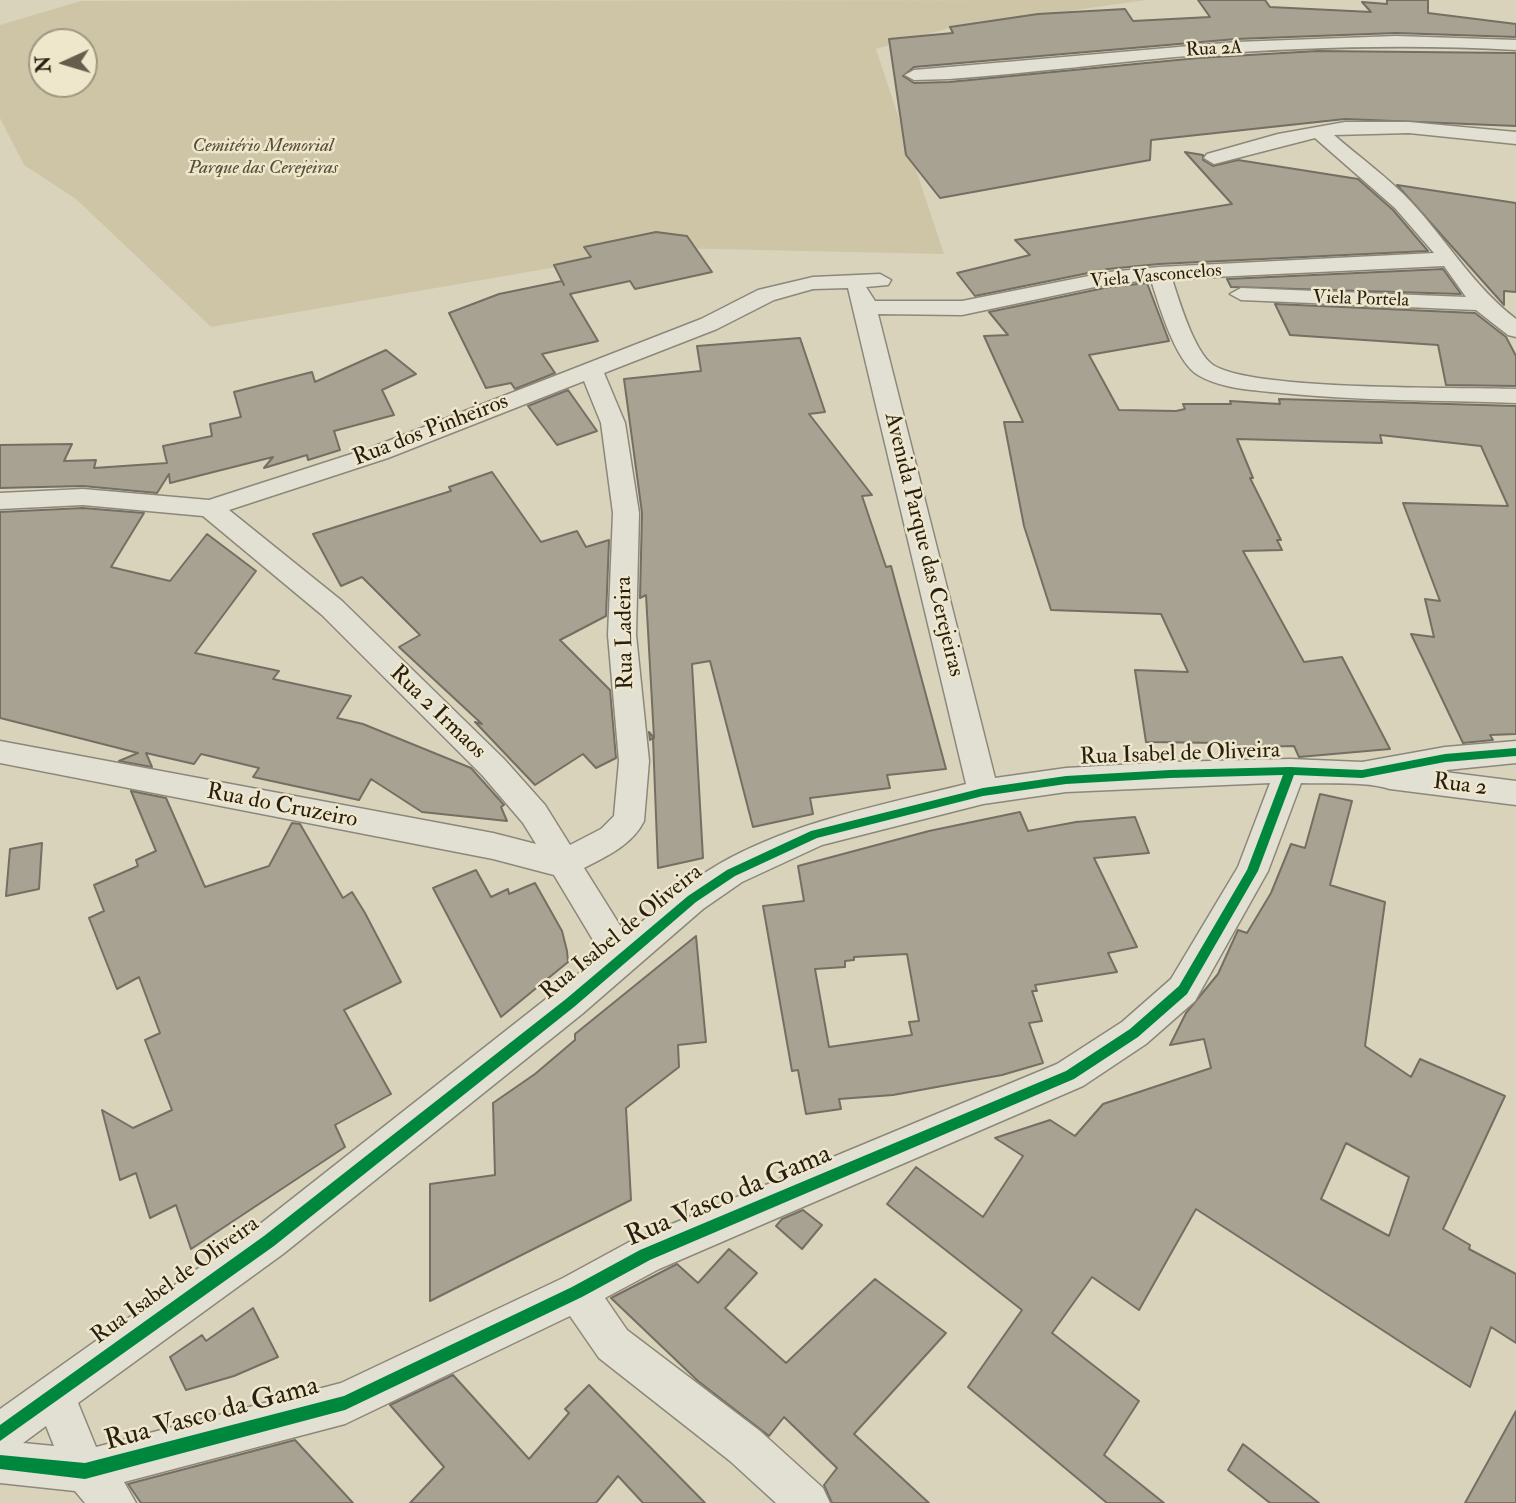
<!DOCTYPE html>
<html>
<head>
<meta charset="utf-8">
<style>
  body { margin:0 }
  #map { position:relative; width:1516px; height:1503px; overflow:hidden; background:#d9d3bc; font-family:"IM FELL Double Pica",serif }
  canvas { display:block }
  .north { position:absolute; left:28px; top:28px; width:70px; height:70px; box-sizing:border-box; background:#eee7cc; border:2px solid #9f9781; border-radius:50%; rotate:266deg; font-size:19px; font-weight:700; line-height:28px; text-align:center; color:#281e11 }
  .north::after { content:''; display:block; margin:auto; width:24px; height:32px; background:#665d4d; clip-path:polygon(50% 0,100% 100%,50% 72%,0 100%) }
</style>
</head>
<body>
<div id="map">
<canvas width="1516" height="1503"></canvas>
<div class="north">N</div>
</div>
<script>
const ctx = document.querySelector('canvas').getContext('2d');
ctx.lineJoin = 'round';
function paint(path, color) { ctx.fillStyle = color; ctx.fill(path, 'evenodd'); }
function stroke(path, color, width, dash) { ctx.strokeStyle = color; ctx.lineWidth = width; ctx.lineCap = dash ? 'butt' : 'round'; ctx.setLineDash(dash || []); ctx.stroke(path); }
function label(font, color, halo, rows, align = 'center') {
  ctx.font = font + ' "IM FELL Double Pica",serif'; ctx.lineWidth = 5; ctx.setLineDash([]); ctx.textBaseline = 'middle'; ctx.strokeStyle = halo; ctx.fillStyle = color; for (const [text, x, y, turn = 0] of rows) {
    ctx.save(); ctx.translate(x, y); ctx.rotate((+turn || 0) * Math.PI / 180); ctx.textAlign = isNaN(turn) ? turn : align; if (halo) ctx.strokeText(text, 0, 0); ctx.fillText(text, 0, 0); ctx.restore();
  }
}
const green = new Path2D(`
  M1146,0L949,28L876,49L944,254L666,248L211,327L76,199L24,165L0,118V25L81,1ZM42,42H84V84H42Z`);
const building = new Path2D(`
  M1198,0H1265L1270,7L1371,12L1362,2L1387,4V0H1428V13L1516,24V37L1396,33L1236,39L914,67L903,76L914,83L949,82L1198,58L1317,51L1516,53V126L1345,119L1151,140L1150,160L940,198L906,155L889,39L953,33L950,27L1038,14L1125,9L1133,21L1210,17Z
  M1185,152L1203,155V160L1213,166L1238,160L1358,179L1393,210L1428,251L1159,264L1108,269L975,296L957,273L1030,255L1015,240L1232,204Z
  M1397,185L1516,203V292L1504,291V305Z
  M656,232L687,236L712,272L635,289L630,281L570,294L598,341L542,354L555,373L515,389L511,383L486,388L449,313L499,294L562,281L564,285L554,265L591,257L584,247Z
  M1443,269L1461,294L1231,287L1227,279Z
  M1147,283L1169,341L1089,355L1119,410L1176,411L1185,409L1183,404H1231L1230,401L1280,404L1279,399L1516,406V734L1490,735L1493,740L1463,743L1411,634L1434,637L1425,599L1440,601L1403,503L1508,506L1481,446L1380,435L1382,443L1237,439L1253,478H1250L1281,540H1277L1282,550L1243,551L1304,662L1342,657L1390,749L1299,757L1294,746L1224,748L1221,743L1146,742L1135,670L1188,672L1161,614L1051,610L1024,526L1004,422H1023L984,336L1008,335L989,312L1109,287Z
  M1275,304L1475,313L1506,337L1516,356V386L1446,385L1438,345L1290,335Z
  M800,338L825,412L809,414L872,495L862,496L886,567L891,566L946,769L887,775L890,788L810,798L813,814L753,827L710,661L692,664L703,858L658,868L653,738L650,740L649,732L654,738L646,595L640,598L642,513L624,379L701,371L697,346Z
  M386,350L416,374L382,390L394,415L334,431L340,450L308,460L307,455L264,468L273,457L170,483L169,474L157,493L83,486L0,488V445L72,444L64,461L96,460L94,468L167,463L163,446L212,436L210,424L241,417L234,392L312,372L315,382Z
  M568,390L597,431L557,445L528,406Z
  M492,472L541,542L577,531L586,547L609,540L606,616L560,640L610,690L616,758L596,768L583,754L535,785L475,722L482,724L399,647L420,635L362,577L341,586L313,534L451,491L449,487Z
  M83,508L144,513L111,567L170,581L207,534L256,571L195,653L279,671L273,679L351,696L337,718L363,724L471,768L504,805L501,807L507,821L422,812L371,779L359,800L253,777L259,768L201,754L194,764L146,753L152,767L119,761L138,753L0,718V512Z
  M131,791L166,798L205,887L269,866L292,823L300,824L343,898L352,892L365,913L401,982L344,1010L391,1094L335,1125L345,1147L191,1249L176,1205L150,1218L136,1173L120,1180L102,1110L133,1128L172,1110L145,1040L160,1033L139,977L117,989L89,918L104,911L94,885L138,866L136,860L156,851Z
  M1320,794L1352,801L1330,885L1385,902L1365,1046L1411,1077L1420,1059L1505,1096L1443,1229L1470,1245L1469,1249L1516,1274V1343L1491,1327L1470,1387L1196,1209L1139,1310L1092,1277L1052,1333L1139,1401L1104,1455L1164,1503H1107L968,1387L1022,1310L887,1204L916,1167L983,1217L1023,1156L995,1138L1050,1120L1075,1136L1103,1104L1211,1068L1204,1039L1170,1045L1186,1013L1218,974L1238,930L1247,933L1271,893L1291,844L1305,848ZM1346,1143L1409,1177L1389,1236L1321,1199Z
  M1020,812L1028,831L1076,822L1135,817L1149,853L1094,858L1137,947L1108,953L1117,972L1035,985L1037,991H1032L1042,1021L1029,1023L1043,1063L1002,1075L893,1095L839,1099L841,1109L806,1114L798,1070L792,1071L763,906L804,901L798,866L929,831ZM907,954L919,1021L909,1022L912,1035L829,1047L815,969L845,967V961L854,960V957Z
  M42,843L39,889L6,896L10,849Z
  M476,870L491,897L508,889L509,894L535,883L562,931L567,951L568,962L501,1017L433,888Z
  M696,936L706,1042L678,1045L679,1067L626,1108L631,1200L430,1301V1184L495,1175L493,1103L535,1074L575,1040V1034Z
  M803,1210L822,1225L802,1249L776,1226L782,1219Z
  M729,1249L757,1273L725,1308L786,1363L875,1279L946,1333L854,1434L929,1503H832L824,1485L837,1468L784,1417L769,1436L698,1381L611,1298L677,1264L698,1283Z
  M253,1308L278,1357L234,1376L186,1390L170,1357L202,1335L206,1341Z
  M453,1375L529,1459L569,1413L565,1409L589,1385L705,1503H643L618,1476L596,1503H410L444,1467L390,1405Z
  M1516,1411V1503H1465Z
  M295,1440L353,1503H141L128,1484Z
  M1243,1444L1319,1503H1270L1228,1470Z`);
const street = new Path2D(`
  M1396,36L1516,40V50C1410,44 1304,47 1198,55C1115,62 1032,73 949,79L914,80L905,75L914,70L1236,42Z
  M1345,122H1409L1516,132V144L1409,133L1334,135C1359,157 1389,178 1412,203C1447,241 1475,288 1516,319V337L1508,335L1476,310L1241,300L1230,294L1241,288L1466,297L1444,266L1172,279C1179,300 1194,352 1213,365C1253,391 1458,387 1516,389V403C1438,400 1359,401 1281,393C1254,390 1221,389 1198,375C1175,361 1159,305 1151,280L1109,284L962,315L878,314L995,778L1066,768L1170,762L1290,759L1362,762L1445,747L1516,741V763L1437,771L1516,781V805L1390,789C1365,781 1330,784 1301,783L1268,871L1195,1001L1146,1044L1083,1086L659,1269L605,1298L627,1330L760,1431L823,1488L830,1503H776L730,1461L599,1358L570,1316L345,1424L124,1482L136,1503H85L75,1491L0,1483V1409L255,1228L602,955L554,875L493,859L0,763V741L493,833L536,844L523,823L482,775L322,615L203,516L83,505L0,509V493L83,489L209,500L370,448L701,319L758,290L813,277L880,274L891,280L888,285L866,287L875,301H962L1109,272L1159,267L1434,253L1395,208L1315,138L1214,164L1204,158L1207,154L1278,134ZM848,288L966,784C882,805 795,821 719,864C685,884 656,910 626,935L584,868C607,856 632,845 644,821L649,761L636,635L639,513L625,423L604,373L717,329L774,300L813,289ZM584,381L601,423L613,513L608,635L619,761L614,816L601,829L570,845L545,805L504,759L342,601L229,510L388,458ZM1270,783L1238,867L1171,979L1122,1022L1057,1064L631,1241L563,1278L341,1383L96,1447L78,1403L283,1254L582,1014L703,909L742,882L822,845L983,804L1066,792ZM46,1426L54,1446L23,1443Z`);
const cycleway = new Path2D(`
  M1516,748V756L1445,762L1362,778L1294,775L1258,871L1187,994L1138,1037L1074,1079L650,1260L582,1297L345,1410L85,1479L0,1469V1455L85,1463L344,1396L572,1287L640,1250L1066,1071L1130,1029L1179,986L1247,870L1283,775L1170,778L1066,784L983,796L817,838L735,876L696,902L574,1007L274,1246L0,1441V1425L264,1236L566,999L688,896L727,870L811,831L983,788L1066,776L1170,770L1290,767L1362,770L1445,754Z`);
const farStreetnames = [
  ["Rua 2A",1214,50,-3],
  ["Viela Vasconcelos",1156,277,-5],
  ["Viela Portela",1361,300,2]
];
const farParknames = [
  ["Cemitério Memorial",263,147],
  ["Parque das Cerejeiras",263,169]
];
const streetNames = [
  ["Rua dos Pinheiros",431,431,-21],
  ["Avenida Parque das Cerejeiras",923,545,76],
  ["Rua Ladeira",626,633,-91],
  ["Rua 2 Irmaos",437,713,44],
  ["Rua Isabel de Oliveira",1180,755,-2],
  ["Rua 2",1460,786,7],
  ["Rua do Cruzeiro",282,807,11],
  ["Rua Isabel de Oliveira",622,933,-39],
  ["Rua Isabel de Oliveira",176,1281,-36]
];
const nearStreetnames = [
  ["Rua Vasco da Gama",729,1197,-23],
  ["Rua Vasco da Gama",212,1415,-15]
];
paint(green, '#cec5a7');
paint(building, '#a7a292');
stroke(building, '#746f62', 2);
stroke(street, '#8c8879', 3);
paint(street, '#e2dfd3');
paint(cycleway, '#00873e');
label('19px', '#281e11', '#eee7cc', farStreetnames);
label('italic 19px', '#574d39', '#eee7cc', farParknames);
label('23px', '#281e11', '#eee7cc', streetNames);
label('28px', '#281e11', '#eee7cc', nearStreetnames);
</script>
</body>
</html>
